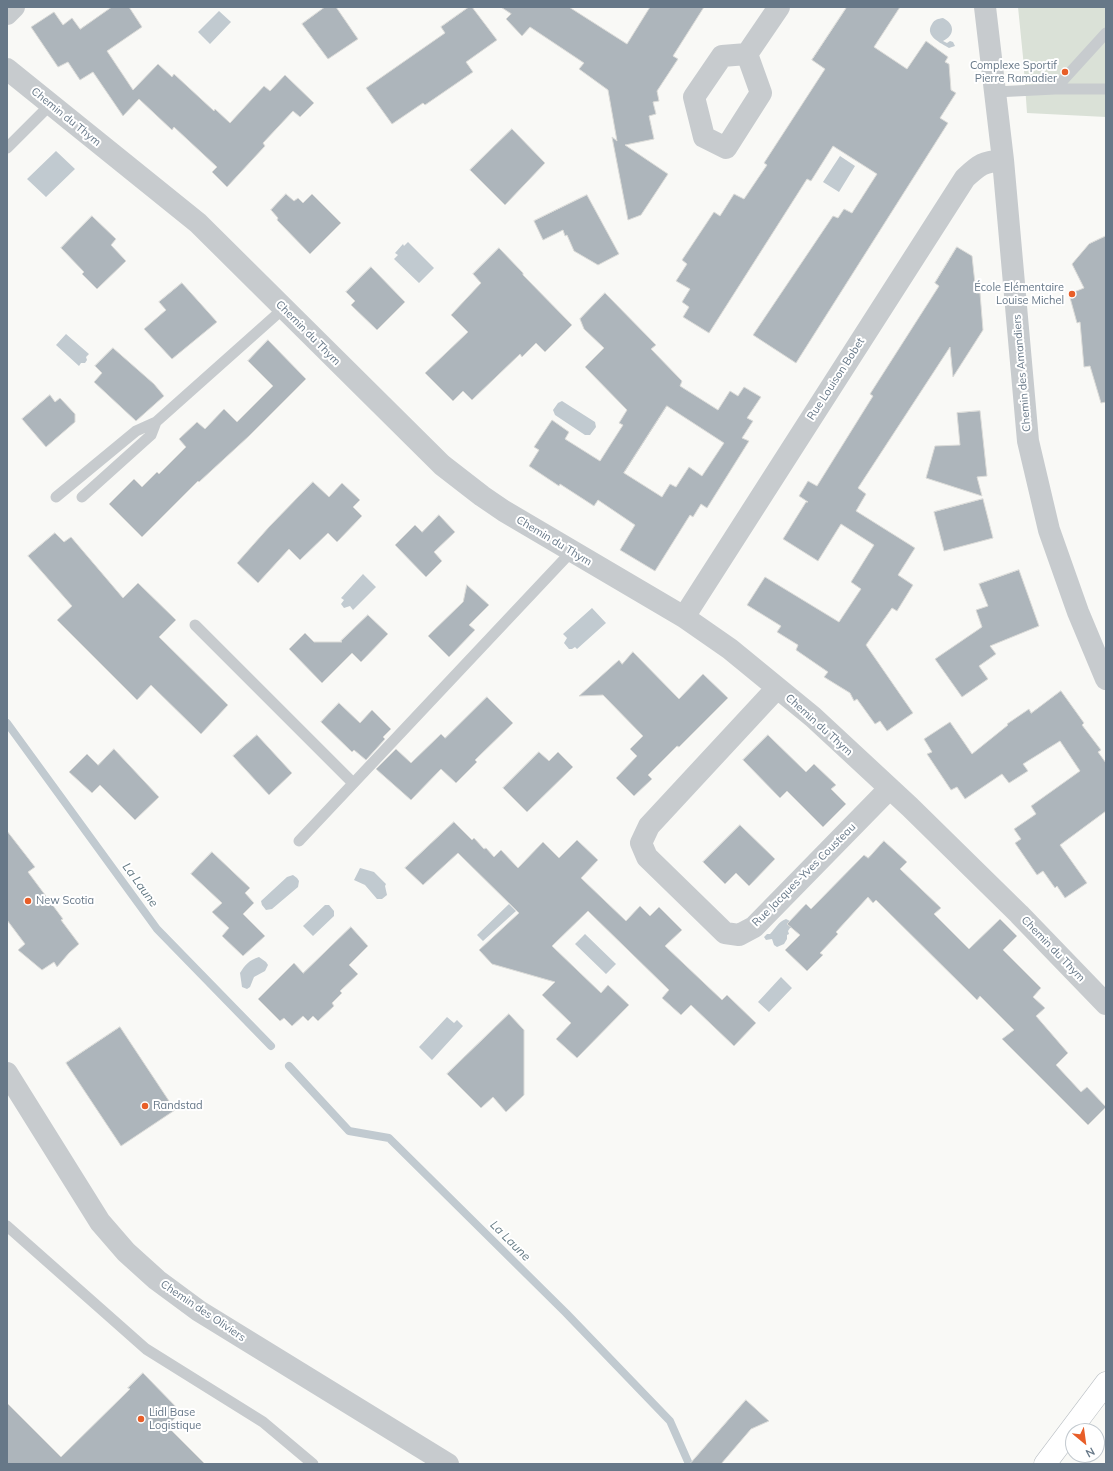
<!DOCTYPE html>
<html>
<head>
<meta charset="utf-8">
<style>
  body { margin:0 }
  #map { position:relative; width:1113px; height:1471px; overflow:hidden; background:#f9f9f6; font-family:Mulish,sans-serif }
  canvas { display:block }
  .frame { position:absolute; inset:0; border:8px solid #677888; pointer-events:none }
  .north { position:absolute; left:1065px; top:1423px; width:40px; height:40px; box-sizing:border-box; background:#fff; border:1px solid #c2c9cf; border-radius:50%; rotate:151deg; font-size:11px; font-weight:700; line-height:16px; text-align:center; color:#677888 }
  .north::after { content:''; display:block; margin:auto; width:14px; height:18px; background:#e85e28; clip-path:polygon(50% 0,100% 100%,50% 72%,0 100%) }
</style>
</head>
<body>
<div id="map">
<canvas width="1113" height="1471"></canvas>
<div class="frame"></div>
<div class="north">N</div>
</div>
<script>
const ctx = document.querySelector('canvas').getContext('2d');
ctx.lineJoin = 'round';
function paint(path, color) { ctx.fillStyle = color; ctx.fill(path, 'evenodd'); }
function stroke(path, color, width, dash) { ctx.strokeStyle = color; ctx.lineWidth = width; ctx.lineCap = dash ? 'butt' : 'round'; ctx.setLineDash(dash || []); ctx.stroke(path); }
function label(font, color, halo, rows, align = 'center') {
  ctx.font = font + ' Mulish,sans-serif'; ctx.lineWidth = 4; ctx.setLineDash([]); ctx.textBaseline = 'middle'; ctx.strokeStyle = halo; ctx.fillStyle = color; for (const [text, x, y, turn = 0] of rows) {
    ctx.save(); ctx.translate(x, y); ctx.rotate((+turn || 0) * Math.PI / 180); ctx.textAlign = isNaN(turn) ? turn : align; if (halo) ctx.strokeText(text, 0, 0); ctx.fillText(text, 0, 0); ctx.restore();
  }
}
const green = new Path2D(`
  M1018,7H1106V117L1027,113L1023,57Z`);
const water = new Path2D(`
  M219,11L231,22L210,44L198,32Z
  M943,18C955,24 955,35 943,41L947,43L950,41L953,42L955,46L949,48C941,43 924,36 932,24C935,19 938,19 943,18Z
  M56,151L75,169L46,197L27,179Z
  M840,156L855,166L839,192L823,182Z
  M408,242L434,268L419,283L394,259L398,255L395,253L403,244L404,246Z
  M66,334L89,354L86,357L87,360L85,363H81L79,366L56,345Z
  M562,401L595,422L596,427L590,435H585L555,415L553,410L558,403Z
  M363,574L376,587L353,610L350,606L344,608L341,604L344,600L341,598Z
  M592,608L606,623L577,649L575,647L572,649H569L564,643L567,638L563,634Z
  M360,868L374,872L386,884L385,886L387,895L382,899H377L365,885L354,880Z
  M293,875L297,878L299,881L298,887L272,909L266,910L262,905L261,901L287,877Z
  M509,904L516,911L483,941L477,935Z
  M325,905H329L334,911V916L313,936L303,926Z
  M786,919L790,921L787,924L792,928H790L788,931L789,934L787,935V939L784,944L777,947L774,945L772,939L766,940L764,937L767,934H770C776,928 778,922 786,919Z
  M585,934L616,964L606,974L575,944Z
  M259,957L266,962L268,965L265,971L254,977L250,987L247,989L242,987L240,973C245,965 249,960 259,957Z
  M781,977L792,988L769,1012L758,1002Z
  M447,1017L454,1023L457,1020L463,1026L432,1060L419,1047Z`);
const stream = new Path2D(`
  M7,723L157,929L271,1046
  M289,1066L349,1131L389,1138L566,1313L670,1421L689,1464`);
const building = new Path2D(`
  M112,7H129L142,27L107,51L133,90L158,64L172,77L174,74L214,111L215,109L230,123L264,86L270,91L285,75L314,103L300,117L293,111L263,143L265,146L227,187L212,172L217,167L174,127L172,130L139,99L123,116L93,72L80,80L68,62L58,67L31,27L54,12L63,25L72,18L80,29Z
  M325,7H336L358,39L328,59L302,24Z
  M469,7H472L497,40L466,62L473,72L425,105L423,103L392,124L366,88L445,33L441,27Z
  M501,7H569L627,44L650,7H704L673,56L678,59L657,91L659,101L653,102L656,114L649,116L654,139L625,145L668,174L641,215L628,220L612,137L617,141L608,90L579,69L584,63L530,27L522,36L506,19L511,14Z
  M847,7H900L874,47L907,69L926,41L948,57L945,62L949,64L951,90L956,93L940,118L948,123L796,363L753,335L833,216L838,218L844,209L852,213L877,174L833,146L811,181L807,179L709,333L683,317L689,307L682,302L690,289L676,281L687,264L682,260L714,212L720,216L734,194L744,199L767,165L764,163L825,69L812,60Z
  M512,129L545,163L505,205L470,170Z
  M286,194L294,201L298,198L303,203L312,194L341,223L310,254L277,220L278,218L271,210Z
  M587,195L619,254L598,265L574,251L567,235L565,236L563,230L543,240L534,221Z
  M92,216L116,239L111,245L126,261L97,289L82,274L84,272L61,248Z
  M1106,236V402L1101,403L1090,366L1084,367L1080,322L1077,323L1069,294L1084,288L1072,264L1089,244Z
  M957,247L972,256L976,293H980L983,330L953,377L950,347L858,488L866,494L856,511L915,548L898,575L913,585L897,611L892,608L866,645L913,713L887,731L880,721L875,724L857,699L854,701L850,693L824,677L828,672L796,650L798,645L777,632L781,626L747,605L765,577L839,622L861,589L851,582L874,545L841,524L818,561L783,539L806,502H808L799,496L808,481L817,486L873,396L870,394L939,286L935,283Z
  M499,248L523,273V275L572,325L545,352L536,343L522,357L520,354L472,400L463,391L453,401L425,373L468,332L451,315L481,283L473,274Z
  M371,267L405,302L377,330L351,305L355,301L346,292Z
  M182,283L217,322L172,359L144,329L166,310L159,302Z
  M605,293L656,345L651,349L682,381L680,386L718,410L730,391L738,396L744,387L761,397L747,418L753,421L742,438L749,441L707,508L701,504L693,517L690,515L655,571L620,550L635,525L598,500L594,506L560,484L559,486L529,466L539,450L534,447L552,420L569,432L565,439L600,461L623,425L619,423L627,410L585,367L604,348L584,329L580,319ZM667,406L724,443L702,476L689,467L676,487L670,484L662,497L624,473Z
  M268,340L306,379L249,436L199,482L198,481L142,537L109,504L134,479L142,487L157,472L159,474L186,447L179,439L197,422L205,429L224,409L237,422L273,386L248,361Z
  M113,348L154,384L164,396L136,421L94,382L102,373L95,366Z
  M50,395L55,402L60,398L75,414V422L46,447L22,419Z
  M980,411L987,476L977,477L982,496L926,478L935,446L960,445L957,413Z
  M313,482L329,497L342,483L360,500L353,507L362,516L337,542L328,533L300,560L289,549L258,583L237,563L269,527Z
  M983,499L993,538L944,551L934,512Z
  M439,515L455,532L434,552L442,561L426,577L395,545L415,525L422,532Z
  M55,533L64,542L71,537L123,598L138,583L176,620L159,637L228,705L201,734L151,685L137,700L57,620L72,606L28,556Z
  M1019,570L1039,626L990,646L996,654L979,666L988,679L962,697L935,659L982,627L976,610L988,606L979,584Z
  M467,585L489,605L469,625L475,630L449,657L428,636L463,602Z
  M368,615L388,634L361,662L352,653L322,683L289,649L305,633L314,642H342L341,641Z
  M633,652L679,699L703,674L728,698L679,747L677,746L648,775L652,779L634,796L616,778L637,756L630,749L643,736L603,695L579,696L619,660L622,664Z
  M1061,691L1084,723L1082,725L1101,750L1098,752L1106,763V811L1060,845L1087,883L1065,898L1057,886L1055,888L1043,871L1037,875L1015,843L1021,839L1014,829L1036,814L1031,806L1080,771L1060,741L1023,764L1028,771L1009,783L1002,774L965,799L957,787L951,790L927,754L932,752L924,739L950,722L972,754L1008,725L1007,724L1029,709L1031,713Z
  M487,697L513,723L475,760L477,762L456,783L441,769L411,800L376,769L396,749L411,763L441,734L445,738Z
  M339,703L360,723L372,710L391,729L383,737L385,739L366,760L354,750L352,752L321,722Z
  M257,735L292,773L269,795L233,756Z
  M768,735L806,772L814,764L836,785L831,789L846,804L823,827L787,791L780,798L743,760Z
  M114,749L159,797L135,820L100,785L92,793L69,772L87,754L98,765Z
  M539,752L549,761L558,752L573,767L527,812L503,788Z
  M454,822L472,840L474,838L484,849L486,848L494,857L501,850L518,868L543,842L559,858L577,840L598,860L581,878L626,921L640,906L650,916L659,907L682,930L665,946L722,1000L727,995L756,1023L734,1046L691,1005L681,1015L662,998L669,990L588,911L552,946L601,993L608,985L629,1005L577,1058L556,1039L571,1023L542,995L555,982L492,964L479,950L519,913L458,853L423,885L405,868Z
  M740,825L775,859L749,886L736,873L725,884L703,862Z
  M7,831L35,867L28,872L63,919L61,920L79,944L69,953L57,967L54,962L42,970L18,950L25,944L7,920Z
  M884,841L907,862L900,869L941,908L934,914L969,949L1000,919L1017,936L1003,950L1041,988L1033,997L1045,1008L1036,1016L1068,1053L1056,1065L1081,1092L1087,1087L1106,1107L1088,1125L1002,1039L1014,1030L980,996L977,1000L876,900L873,903L868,897L836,932L838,934L820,953L823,955L807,971L785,950L800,935L787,924L806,904L811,909L864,855L868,858Z
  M212,852L250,888L245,893L254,903L243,914L265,936L243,956L222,936L229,928L212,912L222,903L191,874Z
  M351,927L368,946L349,965L358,974L340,991L342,993L332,1003L334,1006L318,1021L313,1016L308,1021L303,1016L292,1026L284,1018L280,1021L258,999L294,963L303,973Z
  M509,1014L524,1030V1095L506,1112L493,1097L481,1108L447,1074Z
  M120,1027L175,1110L121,1146L66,1063Z
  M143,1373L181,1412L167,1426L205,1464H7V1403L61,1457L130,1389L128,1388Z
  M746,1400L769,1421L751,1429L721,1464H690Z`);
const lane = new Path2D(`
  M1055,89L1106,33
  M995,92L1055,89H1106
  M7,148L51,104
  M56,497L136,431L156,422L284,308
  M82,497L151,435L156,422
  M195,625L353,783
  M299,841L572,551
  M7,1226L146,1349L263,1422L313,1464`);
const street = new Path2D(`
  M985,7L1003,160L1028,441L1049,530L1078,612L1106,679
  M7,14L14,7
  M747,54L761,93L726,148L704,137L694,97L722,56Z
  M747,54L779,7
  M7,69L198,223L442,465L482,496L504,511L684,617L730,649L813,717L910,807L1019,914L1106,1004
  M684,617L965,178C980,164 983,162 1003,160
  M777,688L649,826L641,843L647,857L725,933L739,935L754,927L889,789
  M7,1073L100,1222L126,1252L157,1280L199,1311L448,1464`);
const secondary = new Path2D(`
  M1045,1464L1106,1383`);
const markers = [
  [1065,72,4,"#e85e28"],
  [1072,294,4,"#e85e28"],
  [28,901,4,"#e85e28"],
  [145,1106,4,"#e85e28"],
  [141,1419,4,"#e85e28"]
];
const poiNames = [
  ["Complexe Sportif",1057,66,"right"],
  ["Pierre Ramadier",1057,79,"right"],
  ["École Elémentaire",1064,288,"right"],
  ["Louise Michel",1064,301,"right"],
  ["New Scotia",36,901],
  ["Randstad",153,1106],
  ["Lidl Base",149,1413],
  ["Logistique",149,1426]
];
const streetNames = [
  ["Chemin du Thym",66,117,39],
  ["Chemin du Thym",308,333,45],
  ["Chemin des Amandiers",1022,373,-95],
  ["Rue Louison Bobet",836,379,-57],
  ["Chemin du Thym",554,541,31],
  ["Chemin du Thym",819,725,42],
  ["Rue Jacques-Yves Cousteau",804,875,-45],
  ["Chemin du Thym",1053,949,46],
  ["Chemin des Oliviers",203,1311,34]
];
const waterNames = [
  ["La Laune",140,885,54],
  ["La Laune",510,1241,45]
];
paint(green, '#dae1d7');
paint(water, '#c1cad0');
stroke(stream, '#c1cad0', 8);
paint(building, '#adb5bb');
stroke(building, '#dbdbd8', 1);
stroke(secondary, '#b9bec3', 23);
stroke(lane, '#c7cbce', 11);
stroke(street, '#c7cbce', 22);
stroke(secondary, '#fff', 22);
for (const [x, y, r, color] of markers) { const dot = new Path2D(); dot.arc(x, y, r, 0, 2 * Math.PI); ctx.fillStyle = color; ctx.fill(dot); stroke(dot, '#fff', 1.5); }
label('11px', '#677888', '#fff', poiNames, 'left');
label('11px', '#677888', '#fff', streetNames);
label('italic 12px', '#637983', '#fff', waterNames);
</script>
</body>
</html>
